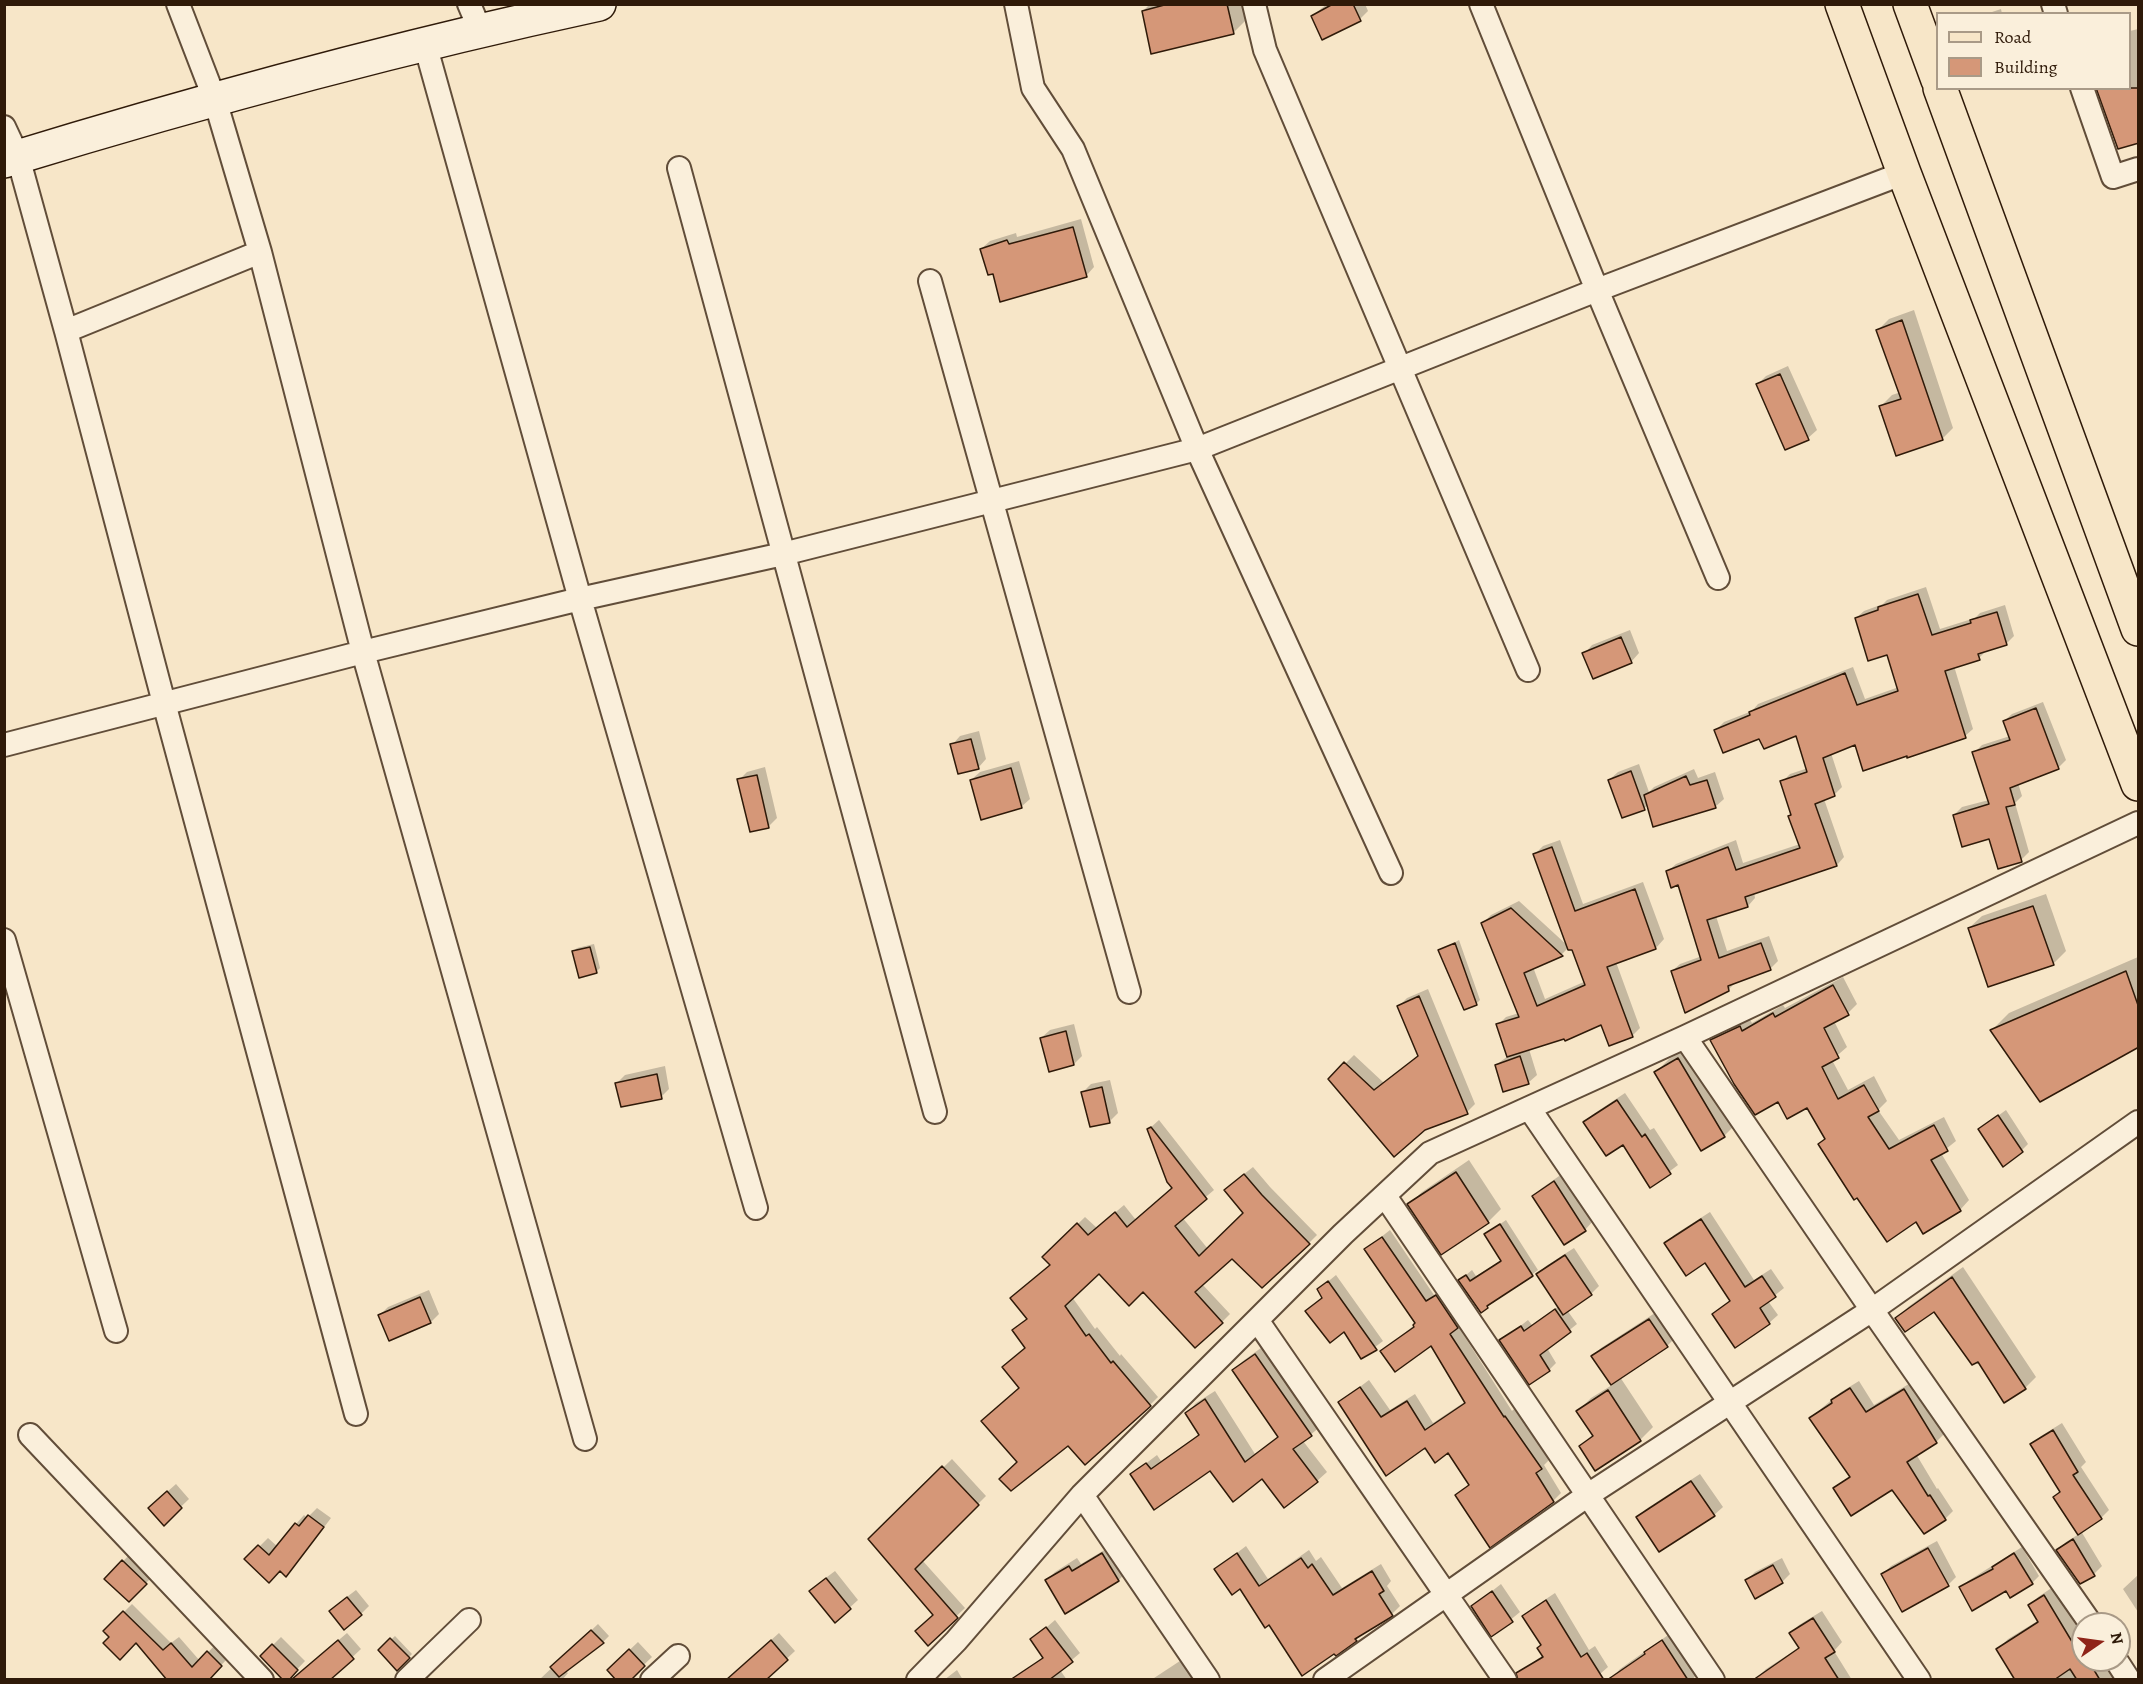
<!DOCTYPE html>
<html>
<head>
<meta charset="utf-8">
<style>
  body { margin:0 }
  #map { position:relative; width:2143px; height:1684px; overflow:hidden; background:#f7e6c8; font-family:Alegreya,serif }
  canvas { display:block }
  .frame { position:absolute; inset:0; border:6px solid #2f1a09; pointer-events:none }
  .legend { position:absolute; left:1936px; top:12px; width:195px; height:78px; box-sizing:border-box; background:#faefdb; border:2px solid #a99a87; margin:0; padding:8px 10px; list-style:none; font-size:18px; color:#2f1a09 }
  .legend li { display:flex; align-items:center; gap:12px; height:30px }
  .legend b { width:30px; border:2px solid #a99a87 }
  .north { position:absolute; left:2071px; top:1612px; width:60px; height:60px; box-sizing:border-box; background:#faefdb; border:2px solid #a99a87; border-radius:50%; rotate:77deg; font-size:16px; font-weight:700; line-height:24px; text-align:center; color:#2f1a09 }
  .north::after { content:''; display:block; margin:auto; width:21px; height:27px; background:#8f2418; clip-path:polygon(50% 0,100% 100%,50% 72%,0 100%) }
</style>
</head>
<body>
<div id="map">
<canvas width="2143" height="1684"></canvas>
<div class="frame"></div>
<ul class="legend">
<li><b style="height:8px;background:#f7e6c8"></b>Road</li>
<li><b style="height:16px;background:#d59778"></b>Building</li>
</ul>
<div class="north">N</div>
</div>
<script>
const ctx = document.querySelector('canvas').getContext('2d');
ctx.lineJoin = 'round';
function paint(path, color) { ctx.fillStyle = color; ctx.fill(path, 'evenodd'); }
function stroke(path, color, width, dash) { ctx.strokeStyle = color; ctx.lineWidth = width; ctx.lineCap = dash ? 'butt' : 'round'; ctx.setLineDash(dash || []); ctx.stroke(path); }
const shadow = new Path2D(`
  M1150,4H1242L1245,21L1233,33L1143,11Z
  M1327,4H1365L1368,11L1360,19L1312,16Z
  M2001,9L2002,14H1986Z
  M2138,29V137L2130,88V31Z
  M1081,219L1094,267L1086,276L994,272L981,249L990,241L1016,233L1017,237Z
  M1914,310L1953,428L1942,439L1881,406L1892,395L1901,392L1878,330L1889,319Z
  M1788,366L1817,430L1808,438L1786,448L1758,384L1766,376Z
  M1926,587L1940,629L1975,618L1980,613L2005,605L2014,636L2006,644L1987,650L1979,658L1954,666L1973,729L1965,736L1908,754L1856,743L1831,753L1842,787L1834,795L1824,799L1844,857L1837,865L1754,892L1755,898L1748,906L1716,916L1727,951L1769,936L1778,961L1770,969L1737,981L1728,990L1672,971L1680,964L1702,956L1679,883L1668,871L1676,864L1736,840L1743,863L1800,844L1789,816L1792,813L1782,782L1790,774L1808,768L1797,734L1760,737L1716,730L1724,722L1752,711L1758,704L1853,667L1865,699L1899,687L1888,653L1856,618L1864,611L1883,604L1887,600Z
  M1630,630L1639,653L1631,662L1584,654L1592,645Z
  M2043,702L2066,760L2058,768L2018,783L2022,796L2015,803L2029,852L2021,860L1990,837L1954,815L1962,807L1989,800L1974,753L1982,745L2010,736L2004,721L2012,714Z
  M979,731L986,759L978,768L952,745L960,736Z
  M1019,761L1030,799L1021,807L971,780L980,772Z
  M1639,764L1649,792L1654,787L1694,769L1698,778L1715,772L1724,799L1715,807L1648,804L1644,809L1609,780L1618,772Z
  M765,767L777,818L769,826L739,780L747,772Z
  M1560,840L1583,904L1643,882L1664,939L1656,948L1616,962L1640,1028L1632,1036L1601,1023L1529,1049L1537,1075L1528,1083L1496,1065L1508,1056L1498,1025L1506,1017L1519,1013L1483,923L1491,915L1519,901L1568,946L1535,854L1543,846ZM1568,948H1573L1586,981L1545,999L1533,967L1562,954Z
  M2046,894L2066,951L2053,964L1969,928L1982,916Z
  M1459,940L1480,1000L1476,1004L1440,951Z
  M594,944L600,968L596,972L573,952L577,948Z
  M2138,957V1046L1992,1030L2009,1013Z
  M1843,977L1857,1004L1848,1013L1834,1021L1847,1047L1832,1060L1848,1090L1874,1076L1887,1101L1878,1110L1899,1140L1944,1117L1956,1141L1941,1153L1969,1200L1960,1210L1917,1220L1826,1138L1807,1106L1779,1100L1712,1040L1721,1031L1749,1018L1752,1023L1783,1005L1785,1008Z
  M1428,989L1475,1104L1467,1112L1425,1129L1330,1079L1354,1055L1384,1083L1419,1055L1399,1006L1407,998Z
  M1074,1024L1082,1056L1074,1064L1041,1038L1050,1030Z
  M1691,1046L1737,1123L1724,1136L1656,1072L1669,1059Z
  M665,1066L669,1089L661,1097L617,1083L625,1075Z
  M1110,1080L1118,1113L1110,1121L1091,1126L1083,1092L1091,1084Z
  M1625,1093L1650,1130L1654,1128L1678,1165L1650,1186L1623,1143L1585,1122L1592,1115Z
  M2006,1110L2028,1144L2022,1150L1980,1129Z
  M1159,1120L1214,1190L1182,1217L1208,1249L1245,1213L1234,1182L1253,1167L1270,1187L1317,1235L1309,1243L1232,1257L1202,1284L1230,1314L1222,1322L1099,1272L1072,1297L1095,1329L1097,1327L1120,1356L1121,1354L1158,1397L1150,1405L1019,1462L1020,1388L1026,1348L1014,1330L1028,1318L1051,1265L1044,1257L1085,1217L1097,1228L1124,1205L1136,1220L1173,1188L1149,1129Z
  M1469,1160L1501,1209L1488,1222L1442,1253L1409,1204L1422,1192Z
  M1562,1174L1593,1221L1585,1230L1533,1196L1542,1188Z
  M1710,1212L1754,1280L1771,1269L1784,1288L1768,1301L1778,1315L1769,1323L1736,1346L1714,1314L1731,1299L1706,1261L1666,1244L1674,1235Z
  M1506,1220L1538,1270L1487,1307L1460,1280L1472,1270L1476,1276L1502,1260L1486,1234Z
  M1390,1230L1434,1295L1444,1288L1465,1319L1458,1326L1512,1411L1514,1409L1549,1460L1544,1465L1561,1493L1553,1501L1490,1546L1457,1495L1470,1484L1449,1451L1426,1446L1340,1402L1369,1380L1390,1410L1415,1394L1433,1423L1466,1401L1431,1344L1382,1351L1417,1323L1366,1249Z
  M1574,1248L1599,1286L1591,1294L1567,1310L1577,1324L1547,1348L1556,1363L1549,1370L1501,1341L1528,1320L1532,1325L1559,1306L1538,1274L1546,1266Z
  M1963,1267L2036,1377L2025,1388L1978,1360L1935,1309L1897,1318L1908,1307Z
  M1336,1275L1383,1341L1362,1357L1345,1330L1307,1311L1324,1297L1319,1289Z
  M429,1290L439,1314L431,1322L390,1339L380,1315L388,1307Z
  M1658,1311L1675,1338L1667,1346L1620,1377L1653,1427L1640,1440L1581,1446L1593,1434L1578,1411L1591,1398L1612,1385L1593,1357L1601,1348Z
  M1265,1345L1321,1426L1303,1441L1327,1472L1317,1481L1263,1477L1211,1469L1132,1474L1157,1455L1161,1461L1200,1434L1187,1413L1196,1403L1215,1391L1255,1454L1279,1436L1234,1370L1243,1361Z
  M1859,1381L1874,1405L1912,1382L1945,1433L1936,1442L1916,1454L1937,1489L1938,1488L1953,1511L1945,1519L1892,1488H1835L1850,1476L1810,1418L1841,1392Z
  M2062,1423L2086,1462L2081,1467L2109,1510L2101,1518L2081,1531L2102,1566L2094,1574L2058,1550L2066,1542L2079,1534L2054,1497L2061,1491L2032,1444L2041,1436Z
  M952,1459L986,1496L922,1560L965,1608L928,1643L934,1615L870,1539Z
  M1700,1474L1723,1507L1714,1515L1659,1550L1638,1517L1646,1509Z
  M176,1484L189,1499L164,1523L158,1500Z
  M317,1508L331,1518L294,1567L281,1569L247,1559L268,1538L278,1547L296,1524L304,1515L307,1518Z
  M1937,1541L1956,1577L1948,1585L1883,1574L1891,1566Z
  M1111,1546L1127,1571L1119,1580L1066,1611L1047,1580L1055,1572L1077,1558L1081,1564Z
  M1246,1546L1268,1579L1309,1550L1316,1561L1321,1557L1342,1588L1381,1564L1391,1581L1387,1586L1400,1606L1392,1614L1364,1632L1356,1640L1270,1623L1240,1587L1216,1569Z
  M2022,1547L2039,1576L2032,1583L2007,1589L1961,1588L1968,1581Z
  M131,1553L154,1575L129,1600L106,1579Z
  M1782,1558L1790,1574L1782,1582L1747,1580L1755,1572Z
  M835,1571L858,1600L835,1621L819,1583Z
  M2138,1575V1612L2123,1589Z
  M1501,1584L1520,1612L1492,1635L1473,1606Z
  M2053,1587L2083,1635V1660H2102L2115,1680H2020L1999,1648L2008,1639L2039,1620L2029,1606L2038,1597Z
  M356,1590L369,1606L361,1614L339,1603Z
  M1555,1593L1589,1650L1595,1646L1608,1667L1593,1680L1524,1669L1543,1655L1542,1644L1524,1617L1531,1609Z
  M132,1604L171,1643L179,1637L200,1661L215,1645L228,1658L207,1680L137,1641L105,1631Z
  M1822,1611L1842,1642L1834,1651L1852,1680H1760L1758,1677L1766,1669L1800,1647L1791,1633L1799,1625Z
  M1055,1620L1080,1653L1060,1670L1067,1680H1015L1044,1656L1032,1640Z
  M598,1624L609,1636L603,1642L565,1671L568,1673L562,1680H539Z
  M347,1633L361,1649L328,1680L313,1662Z
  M779,1633L795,1651L764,1680L733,1674Z
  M1671,1633L1697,1674L1692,1680H1613L1612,1678L1620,1669Z
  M395,1636L412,1654L397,1669L380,1650Z
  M281,1637L305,1661L287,1680L265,1653Z
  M638,1642L652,1657L628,1680L617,1662Z
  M1186,1657L1200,1680H1151Z
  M957,1670L963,1680H944Z`);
const building = new Path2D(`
  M1168,4H1227L1234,34L1151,54L1142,11Z
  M1333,4H1353L1361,21L1322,40L1311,16Z
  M2096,88H2139V143L2118,149Z
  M1073,227L1087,277L1000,302L993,274L988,275L980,249L1007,240L1009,244Z
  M1902,320L1943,440L1896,456L1879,406L1901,399L1876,330Z
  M1780,374L1809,440L1785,450L1756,384Z
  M1918,594L1932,635L1971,623L1970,620L1997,612L2007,645L1978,654L1980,660L1945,671L1966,738L1907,758V756L1863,771L1855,745L1823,758L1835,796L1815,804L1837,866L1745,897L1748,907L1707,920L1719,958L1761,943L1771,970L1728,986L1729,991L1685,1013L1671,971L1701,960L1678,885L1671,888L1666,871L1728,847L1736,870L1800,848L1788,816L1791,815L1780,781L1807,772L1796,736L1764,749L1759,739L1723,753L1714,730L1750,715L1749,712L1845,673L1857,705L1898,691L1887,655L1868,661L1855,618L1878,610V607Z
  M1621,637L1632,663L1593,679L1582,653Z
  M2036,708L2059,769L2010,788L2015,805L2006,807L2022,862L1998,869L1989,839L1962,847L1953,815L1989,804L1972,752L2010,740L2003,721Z
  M971,739L979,769L958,774L950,744Z
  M1011,768L1022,808L981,820L970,780Z
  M1631,771L1645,810L1622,818L1608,780Z
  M757,775L769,828L750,832L737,779Z
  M1686,776L1690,785L1707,780L1716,808L1653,827L1644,795Z
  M1552,847L1575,911L1635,889L1656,949L1607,967L1633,1037L1609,1046L1601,1025L1565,1041L1564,1039L1507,1057L1496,1024L1519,1017L1481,923L1511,908L1563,956L1524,973L1537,1006L1585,985L1572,950H1568L1533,854Z
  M2033,906L2054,965L1988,987L1968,928Z
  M1455,943L1477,1005L1464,1010L1438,950Z
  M590,947L597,973L579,978L572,951Z
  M2126,971L2139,1008V1047L2040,1102L1990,1030Z
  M1833,985L1849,1015L1824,1028L1839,1058L1822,1067L1838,1099L1864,1085L1879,1111L1868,1117L1889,1149L1934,1125L1948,1151L1931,1160L1961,1211L1923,1234L1916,1222L1887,1242L1857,1198L1854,1200L1818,1144L1825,1139L1807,1108L1787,1119L1778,1102L1755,1115L1734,1084L1710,1040L1740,1026L1742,1031L1773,1013L1775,1017Z
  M1419,996L1468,1114L1425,1130L1394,1157L1328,1079L1344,1062L1374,1090L1418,1056L1397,1006Z
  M1066,1031L1074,1065L1049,1072L1040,1038Z
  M1520,1056L1529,1084L1503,1092L1495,1065Z
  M1678,1058L1725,1137L1701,1151L1654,1072Z
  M657,1074L662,1099L621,1107L615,1083Z
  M1102,1087L1110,1123L1090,1127L1081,1092Z
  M1617,1100L1642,1137L1645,1134L1671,1174L1650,1188L1623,1145L1606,1156L1583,1122Z
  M1998,1115L2023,1152L2003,1167L1978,1129Z
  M1151,1127L1207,1199L1175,1226L1199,1256L1243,1213L1224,1190L1244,1174L1262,1195L1310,1244L1262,1288L1232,1259L1195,1292L1223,1323L1195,1348L1143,1292L1129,1306L1099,1274L1065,1306L1086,1336L1089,1334L1111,1363L1113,1361L1151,1406L1085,1465L1068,1446L1011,1491L999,1479L1017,1462L981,1421L1019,1388L1002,1367L1025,1348L1012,1330L1027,1319L1010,1298L1050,1265L1042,1257L1077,1223L1088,1235L1115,1212L1127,1227L1172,1188L1167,1182L1147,1129Z
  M1456,1172L1489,1223L1441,1255L1407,1204Z
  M1554,1181L1586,1231L1564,1245L1532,1196Z
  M1701,1219L1745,1287L1762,1276L1776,1297L1760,1308L1770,1324L1735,1348L1712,1314L1730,1301L1705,1263L1686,1276L1664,1243Z
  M1500,1224L1533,1276L1487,1306L1488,1308L1481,1313L1458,1280L1466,1275L1470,1281L1501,1261L1484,1234Z
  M1382,1237L1426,1301L1436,1295L1458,1328L1450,1334L1504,1417L1505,1416L1542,1469L1536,1473L1554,1502L1490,1548L1455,1495L1469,1485L1448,1453L1435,1463L1425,1448L1386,1476L1338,1402L1360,1387L1381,1417L1407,1401L1425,1430L1465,1403L1431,1346L1395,1372L1380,1351L1414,1327L1413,1325L1415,1323L1364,1249Z
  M1565,1255L1592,1295L1563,1315L1536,1274Z
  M1952,1277L2026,1389L2004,1403L1978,1362L1972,1365L1934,1312L1905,1332L1895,1318Z
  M1328,1281L1377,1350L1361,1359L1344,1332L1330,1343L1305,1311L1322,1298L1317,1289Z
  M420,1297L431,1323L389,1341L378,1315Z
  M1555,1309L1571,1332L1540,1355L1550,1371L1529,1385L1499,1340L1521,1326L1524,1331Z
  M1649,1319L1668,1347L1611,1385L1591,1356Z
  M1255,1354L1312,1436L1293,1449L1318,1482L1284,1508L1262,1479L1233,1502L1210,1471L1154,1510L1130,1474L1146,1463L1151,1469L1199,1435L1185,1413L1205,1399L1245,1462L1278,1437L1232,1370Z
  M1850,1388L1866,1412L1904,1389L1937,1443L1907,1462L1928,1496L1930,1495L1946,1520L1924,1534L1892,1490L1851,1516L1833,1488L1850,1477L1809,1418L1832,1403L1831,1400Z
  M1608,1390L1641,1441L1595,1471L1579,1446L1593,1436L1576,1411Z
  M2053,1430L2078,1472L2073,1475L2102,1519L2078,1535L2053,1497L2060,1492L2030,1444Z
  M942,1466L979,1505L915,1569L958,1618L928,1646L915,1631L933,1615L868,1539Z
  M1691,1481L1715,1516L1659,1552L1636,1517Z
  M167,1491L182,1508L164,1526L148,1508Z
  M308,1515L324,1527L286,1577L280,1571L269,1583L244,1559L258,1545L269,1555L295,1523L299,1526Z
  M2073,1539L2095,1576L2080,1584L2056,1550Z
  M1928,1548L1949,1586L1902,1612L1881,1574Z
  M1102,1553L1119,1581L1065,1614L1045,1580L1069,1566L1072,1571Z
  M1237,1553L1259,1586L1301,1558L1308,1568L1312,1564L1333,1595L1372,1571L1384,1591L1379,1594L1393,1616L1355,1639L1357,1641L1336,1656L1334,1654L1302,1676L1269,1625L1265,1628L1240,1589L1232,1595L1214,1569Z
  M2014,1553L2033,1584L2010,1598L2006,1591L1972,1611L1959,1587L1993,1569L1992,1567Z
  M122,1560L147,1584L129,1602L104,1579Z
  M1773,1565L1783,1583L1755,1599L1745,1580Z
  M826,1578L851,1609L835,1623L809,1591Z
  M1492,1591L1513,1622L1491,1637L1471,1606Z
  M2044,1595L2083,1660H2088L2100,1680H2077L2070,1669L2054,1680H2015L1996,1649L2038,1622L2028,1605Z
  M347,1597L362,1615L344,1630L329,1611Z
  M1546,1600L1581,1657L1587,1653L1604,1680H1518L1516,1673L1543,1657L1537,1648L1541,1645L1522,1616Z
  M123,1611L163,1650L171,1643L192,1667L207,1651L222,1666L209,1680H167L136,1643L120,1660L103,1643L109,1637L103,1631Z
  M1813,1618L1835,1652L1825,1658L1839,1680H1753L1799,1648L1789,1633Z
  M1046,1627L1073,1662L1049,1680H1010L1043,1658L1030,1639Z
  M591,1630L604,1643L559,1677L550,1667Z
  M390,1638L410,1658L397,1671L378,1650Z
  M338,1640L354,1659L330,1680H291Z
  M771,1640L788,1660L766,1680H726Z
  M1662,1640L1688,1680H1607L1645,1654L1644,1652Z
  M272,1644L298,1670L289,1680H283L260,1656Z
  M629,1649L645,1666L631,1680H616L607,1670Z`);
const minor = new Path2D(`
  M469,4L480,30
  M1016,4L1033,88L1073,149L1197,449L1391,873
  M1254,4L1265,50L1528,670
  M1481,4L1597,290L1718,578
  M2053,4L2056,14
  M425,44L580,599L756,1208
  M2082,88L2113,177L2138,169
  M4,127L18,157L66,331L260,252L215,100L178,4
  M679,168L935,1112
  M260,252L363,652L585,1439
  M930,281L1129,992
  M66,331L164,703L356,1414
  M4,745L363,652L580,599L783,554L1197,449L1597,290L1904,173
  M4,940L116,1331
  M1685,1037L1872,1310L2091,1624
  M1529,1108L1919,1680
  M1385,1196L1713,1680
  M1257,1320L1505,1680
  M30,1435L262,1680
  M1082,1495L1208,1680
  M2116,1660L2129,1680
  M407,1680L469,1620
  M652,1680L678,1656
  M918,1680L956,1641L1082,1495L1343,1234L1430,1153L1685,1037L2138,823
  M1325,1680L1588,1495L1872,1310L2138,1122`);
const secondary = new Path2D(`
  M4,161C200,101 399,47 599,4`);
const primary = new Path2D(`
  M1842,4L1904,173L2138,784
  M1910,4L1938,80
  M1940,88L2138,629`);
paint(shadow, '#0003');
paint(building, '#d59778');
stroke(building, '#2f1a09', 1.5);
stroke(minor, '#614d39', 26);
stroke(secondary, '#2f1a09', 36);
stroke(primary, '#2f1a09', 36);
stroke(minor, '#faefdb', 22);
stroke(secondary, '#faefdb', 33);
stroke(primary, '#f7e6c8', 33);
</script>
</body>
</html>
